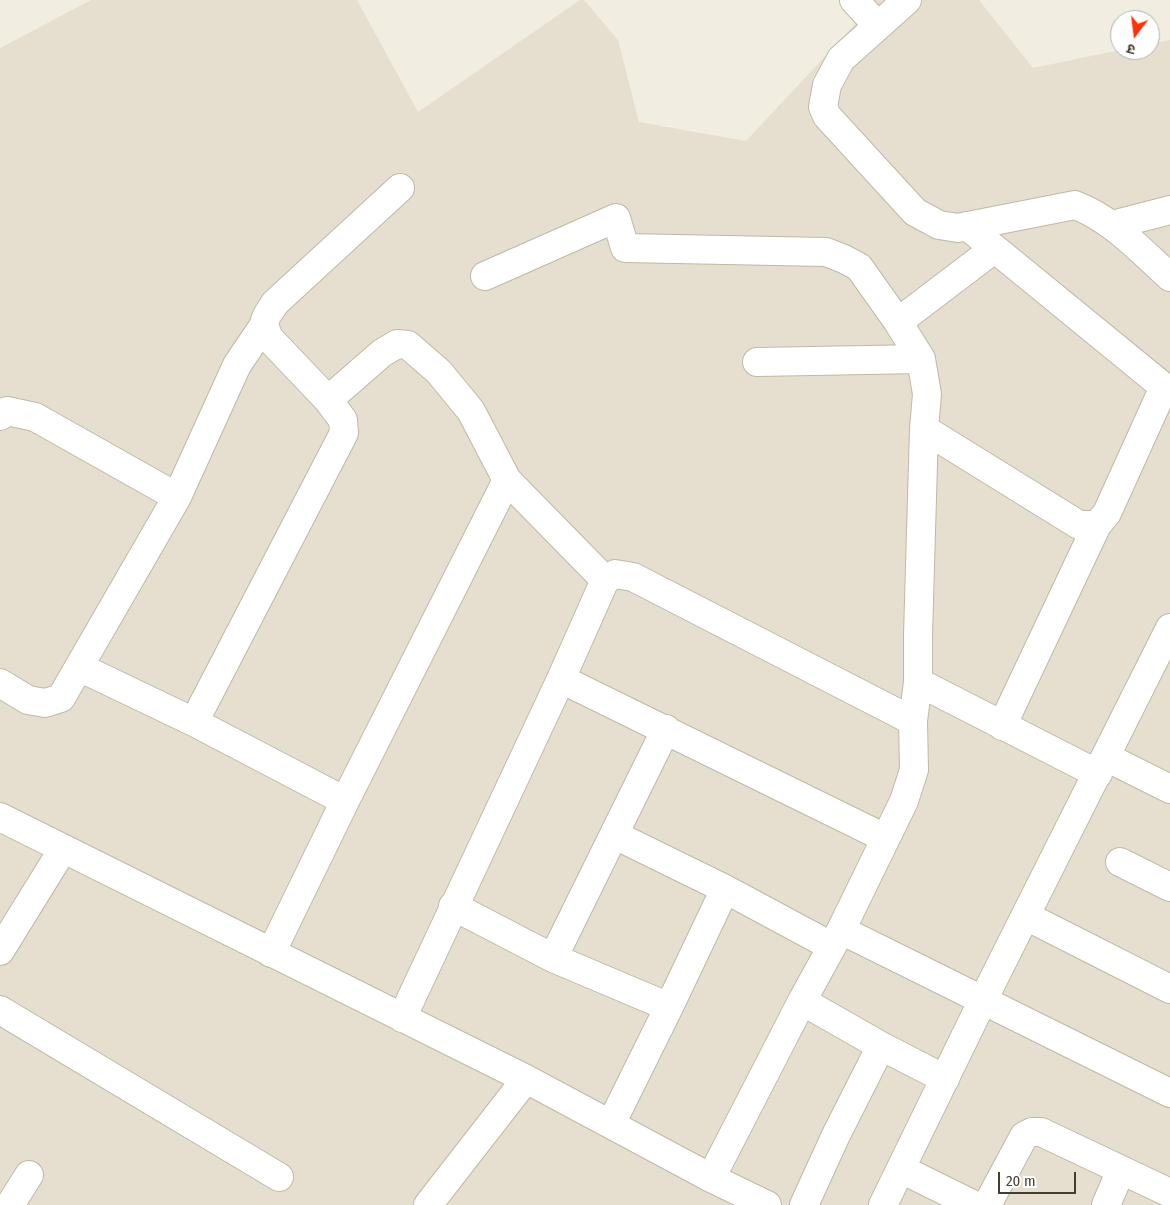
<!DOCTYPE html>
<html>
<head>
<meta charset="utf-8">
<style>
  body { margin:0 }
  #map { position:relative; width:1170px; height:1205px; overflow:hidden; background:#f2ede1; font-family:"Fira Sans Condensed","Noto Sans Devanagari",sans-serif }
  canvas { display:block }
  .north { position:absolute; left:1110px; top:10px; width:50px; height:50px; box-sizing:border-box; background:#fff; border:1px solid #b4b1ad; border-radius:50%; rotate:195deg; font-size:14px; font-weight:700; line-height:20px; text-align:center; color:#433d32 }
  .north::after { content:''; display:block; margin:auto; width:18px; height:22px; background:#ff330b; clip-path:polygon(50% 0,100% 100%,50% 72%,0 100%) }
  .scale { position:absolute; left:998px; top:1172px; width:78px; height:22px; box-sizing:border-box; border:2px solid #433d32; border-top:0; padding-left:6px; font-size:15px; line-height:18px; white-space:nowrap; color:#433d32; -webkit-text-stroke:4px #fff; paint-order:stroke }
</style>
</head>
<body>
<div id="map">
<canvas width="1170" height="1205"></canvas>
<div class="north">उ</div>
<div class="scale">20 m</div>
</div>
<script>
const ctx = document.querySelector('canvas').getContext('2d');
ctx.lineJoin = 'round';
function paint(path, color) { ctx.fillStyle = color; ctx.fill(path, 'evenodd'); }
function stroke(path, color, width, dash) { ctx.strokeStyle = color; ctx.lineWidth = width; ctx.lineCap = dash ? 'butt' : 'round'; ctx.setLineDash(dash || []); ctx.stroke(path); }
const residential = new Path2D(`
  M91,0H357L418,112L580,0H584L618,40L639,122L746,141L872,6L867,0H979L1033,68L1120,50H1150V44L1170,40V1205H0V48Z`);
const minor = new Path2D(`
  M854,0L878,26
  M907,0L841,59L827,85L823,107L827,116L915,212L939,225L958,228L1075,205C1112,219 1141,251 1170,277
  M1112,225L1170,210
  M967,226L1170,392
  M485,276L616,218L625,248L826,252L844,259L859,267L898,322L921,359L927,394L924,429L918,635V682L913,721L914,770L904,801L841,930L802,1001L711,1178
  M898,322L994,249
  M757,362L921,359
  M328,400L382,353L397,344L408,345L439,372L471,411L507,480L605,580
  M0,416L7,411L35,417L177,497
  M924,429L1079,525H1097L1107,513L1164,387
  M79,667L194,722L345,801
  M561,679L885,838
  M918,682L1098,774
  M0,683L28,700L45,703L61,698L177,497L237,365L264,325
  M194,722L344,433L343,420L328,400L269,338C261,319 265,319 275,303L400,188
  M1002,726L1097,525
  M1106,757L1170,789
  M0,817L526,1079L711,1178L767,1205
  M615,835L725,889L831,946
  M1120,862L1170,887
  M453,906L553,958L669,1007L725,889
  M1026,916L1170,989
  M841,930L1170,1093
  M0,951L63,849
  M271,953L345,801L507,480
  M553,958L666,729
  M802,1001L881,1046L945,1079
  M0,1010L279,1177
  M402,1018L561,679L605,580L615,574L633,577L913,721
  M611,1124L669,1007
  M901,1169L974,1205
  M10,1205L29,1175
  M428,1205L526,1079
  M804,1205L836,1135L881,1046
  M883,1205L983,1000L1170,628
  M987,1205L1024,1136L1032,1132H1041L1170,1193
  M1106,1205L1121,1170`);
paint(residential, '#e6dfcf');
stroke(minor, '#c0b8a6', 30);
stroke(minor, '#fff', 28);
</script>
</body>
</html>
